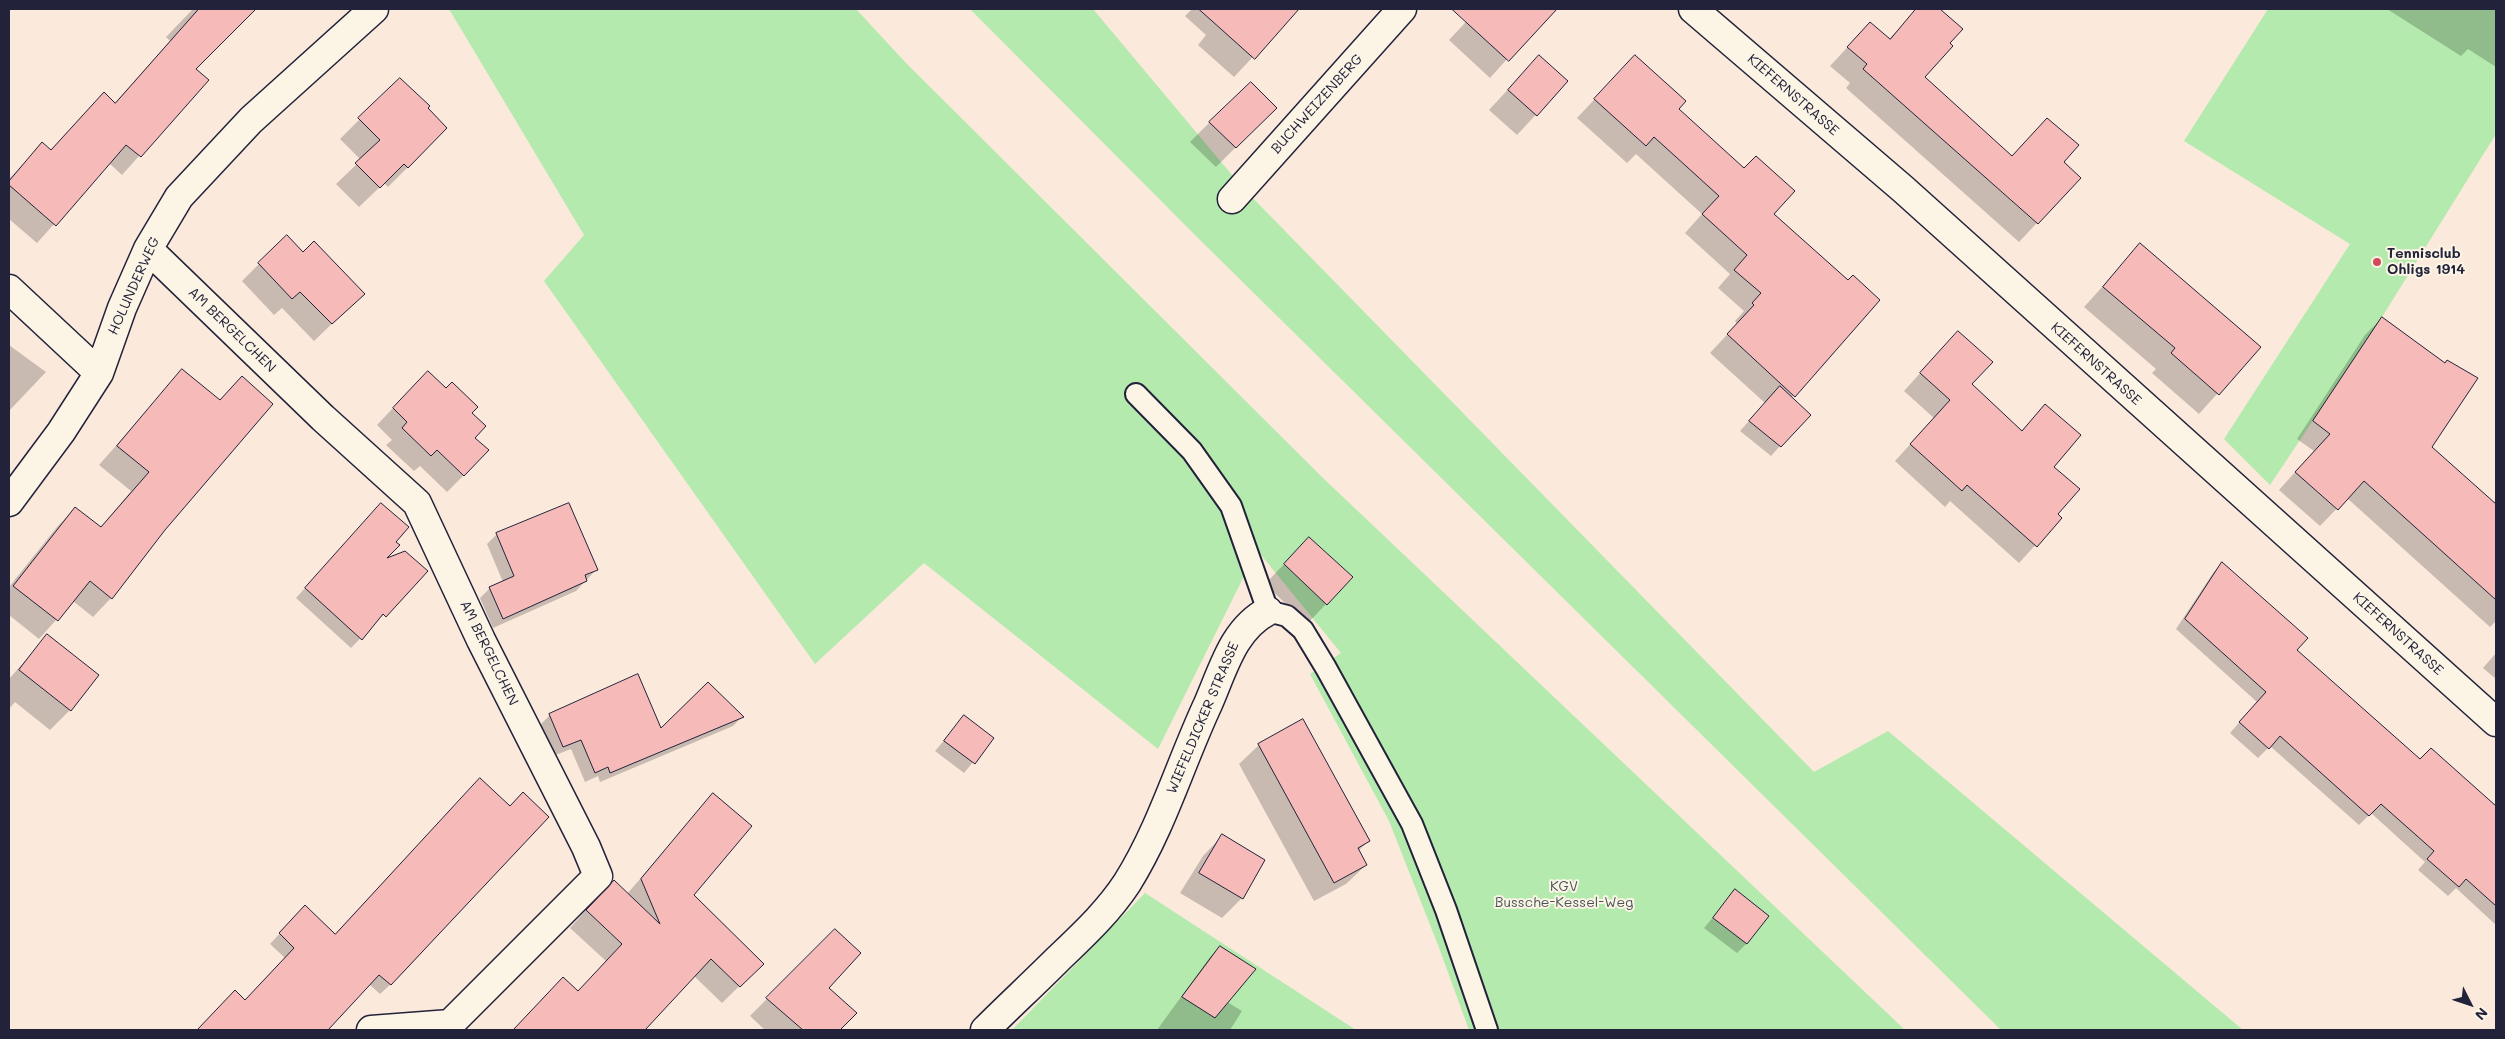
<!DOCTYPE html>
<html>
<head>
<meta charset="utf-8">
<style>
  body { margin:0 }
  #map { position:relative; width:2505px; height:1039px; overflow:hidden; background:#fbe9dc; font-family:Mali,sans-serif }
  canvas { display:block }
  .frame { position:absolute; inset:0; border:10px solid #22223b; pointer-events:none }
  .north { position:absolute; left:2445px; top:979px; width:50px; height:50px; -webkit-text-stroke:4px #fcf5e5; paint-order:stroke; rotate:131deg; font-size:14px; font-weight:700; line-height:20px; text-align:center; color:#22223b }
  .north::after { content:''; display:block; margin:auto; width:18px; height:22px; background:#22223b; clip-path:polygon(50% 0,100% 100%,50% 72%,0 100%) }
</style>
</head>
<body>
<div id="map">
<canvas width="2505" height="1039"></canvas>
<div class="frame"></div>
<div class="north">N</div>
</div>
<script>
const ctx = document.querySelector('canvas').getContext('2d');
ctx.lineJoin = 'round';
function paint(path, color) { ctx.fillStyle = color; ctx.fill(path, 'evenodd'); }
function stroke(path, color, width, dash) { ctx.strokeStyle = color; ctx.lineWidth = width; ctx.lineCap = dash ? 'butt' : 'round'; ctx.setLineDash(dash || []); ctx.stroke(path); }
function label(font, color, halo, rows, align = 'center') {
  ctx.font = font + ' Mali,sans-serif'; ctx.lineWidth = 4; ctx.setLineDash([]); ctx.textBaseline = 'middle'; ctx.strokeStyle = halo; ctx.fillStyle = color; for (const [text, x, y, turn = 0] of rows) {
    ctx.save(); ctx.translate(x, y); ctx.rotate((+turn || 0) * Math.PI / 180); ctx.textAlign = isNaN(turn) ? turn : align; if (halo) ctx.strokeText(text, 0, 0); ctx.fillText(text, 0, 0); ctx.restore();
  }
}
const green = new Path2D(`
  M449,9H856L906,63L1323,478L1905,1030H1469L1438,945L1389,821L1310,674L1341,653L1257,550L1158,749L924,563L815,664L544,281L584,235Z
  M970,9H1093L1242,187L1814,772L1888,731L2243,1030H2001L1196,236Z
  M2268,9H2496V134L2382,317L2270,485L2224,439L2350,244L2184,141Z
  M1145,893L1356,1030H1012Z`);
const shadow = new Path2D(`
  M193,9H227L241,22L194,69L207,80L122,175L109,163L37,243L9,219V179L42,144L50,151L86,112L114,104L170,41L166,37Z
  M1192,9H1298L1234,77L1198,45L1206,35L1185,16Z
  M1478,9H1552L1490,78L1449,40Z
  M1922,9H1938L1961,29L1923,78L2011,157L2047,119L2062,162L2079,178L2019,242L1846,88L1850,83L1830,66L1870,23L1888,40L1914,13L1917,15Z
  M2387,9H2496V67L2468,49L2461,56Z
  M1539,56L1567,81L1517,135L1489,110Z
  M1635,56L1677,109L1772,214L1848,281L1879,300L1791,398L1780,446L1771,456L1740,431L1765,403L1710,353L1737,324L1735,321L1744,311L1718,288L1730,274L1685,233L1702,214L1636,154L1627,163L1577,118Z
  M400,79L408,167L388,187L384,183L359,207L336,184L361,160L340,139Z
  M1275,108L1216,167L1190,142L1210,122Z
  M2140,245L2259,347L2199,414L2152,373L2156,369L2084,307Z
  M303,253L363,294L314,341L282,308L274,315L242,281L259,264Z
  M2382,318L2431,447L2496,505V621L2490,627L2347,498L2320,526L2279,490L2314,451L2297,439L2365,335Z
  M9,345L46,372L9,411Z
  M1942,349L1971,384L2021,431L2046,406L2056,514L2060,518L2019,563L1950,501L1945,507L1895,461L1934,418L1904,391Z
  M182,371L111,598L93,617L73,601L39,639L9,615V587L57,527L75,508L100,528L131,491L99,465Z
  M411,389L474,438L464,475L447,492L420,466L414,471L386,445L392,440L377,425Z
  M372,514L394,542L382,562L426,571L351,648L296,598Z
  M497,534L596,570L576,591L493,628L480,598L490,588L503,582L487,544Z
  M1290,558L1326,604L1307,624L1265,584Z
  M2222,563L2295,650L2420,761L2431,749L2496,808V925L2456,888L2448,896L2418,870L2425,862L2371,813L2359,825L2270,746L2258,758L2230,733L2257,702L2176,629L2213,573Z
  M47,636L97,675L70,710L50,730L15,702L9,709V679Z
  M2496,653V679L2483,668Z
  M550,715L661,730L742,717L733,726L600,782L598,776L585,782L571,749L553,756L540,725Z
  M964,717L993,738L964,773L935,751Z
  M1259,745L1369,841L1358,851L1366,865L1346,884L1314,901L1239,764Z
  M713,795L692,895L762,964L722,1003L694,976L643,1030H514L546,996L578,992L606,961L570,928L597,898L627,894Z
  M510,807L547,817L404,972L380,994L369,984L326,1030H198L235,992L244,1002L285,958L270,944L295,917L335,935Z
  M1222,836L1242,898L1222,918L1180,893L1203,856Z
  M1735,891L1747,943L1737,953L1704,928Z
  M835,930L827,988L855,1013L839,1030H765L750,1016Z
  M1220,947L1227,1002L1242,1011L1230,1030H1157L1210,957Z`);
const building = new Path2D(`
  M199,9H256L196,69L209,80L141,157L126,145L56,226L9,185V181L42,142L51,150L104,92L115,103Z
  M1199,9H1299L1255,59Z
  M1452,9H1557L1509,61Z
  M1916,9H1940L1963,29L1950,43L1953,46L1925,77L2012,156L2047,118L2079,145L2064,162L2081,178L2038,224L1863,69L1867,64L1847,47L1870,22L1890,39Z
  M1539,55L1568,81L1537,116L1508,90Z
  M1635,55L1686,101L1679,109L1744,168L1756,156L1795,191L1774,214L1848,280L1853,275L1880,300L1795,397L1727,334L1754,305L1752,303L1761,293L1734,270L1747,255L1702,214L1719,196L1654,137L1646,146L1594,99Z
  M400,78L430,106L428,108L447,128L408,168L404,164L380,188L355,163L380,140L358,118Z
  M1251,82L1277,108L1236,148L1209,122Z
  M287,235L303,252L314,241L365,294L332,324L300,292L292,299L258,263Z
  M2140,243L2261,347L2219,395L2171,353L2175,348L2103,287Z
  M2382,317L2445,363L2447,360L2478,378L2432,447L2496,504V600L2364,481L2338,510L2295,472L2330,434L2313,421Z
  M1958,331L1993,362L1972,384L2022,431L2045,404L2081,435L2054,467L2080,489L2058,514L2062,518L2037,547L1967,485L1962,491L1910,444L1950,400L1920,373Z
  M182,369L220,400L242,376L273,404L165,530L112,599L90,581L58,621L13,586L75,507L101,527L149,472L117,446Z
  M428,371L446,388L452,382L478,407L472,413L486,426L475,438L489,450L464,476L437,450L431,456L402,428L407,422L393,408Z
  M1780,386L1811,415L1781,447L1749,421Z
  M381,503L409,527L396,542L400,545L387,558L405,551L428,571L386,617L383,614L362,640L305,588Z
  M569,503L598,570L585,575L587,581L503,619L489,587L514,576L496,533Z
  M1309,537L1353,577L1327,605L1284,564Z
  M2222,562L2308,638L2297,650L2420,759L2431,748L2496,806V906L2466,879L2459,887L2427,859L2434,851L2381,804L2369,816L2280,736L2269,749L2239,722L2266,692L2185,619Z
  M47,634L99,675L71,711L19,670Z
  M638,674L661,728L708,682L744,717L610,773L608,767L595,773L581,740L563,747L549,714Z
  M964,715L994,738L975,764L944,741Z
  M1303,719L1370,841L1358,848L1367,865L1334,883L1258,744Z
  M480,778L510,806L523,792L549,817L391,985L379,975L328,1030H197L235,990L245,1000L294,948L279,933L305,905L335,934Z
  M713,793L752,826L694,895L764,964L740,987L711,959L645,1030H513L563,977L578,991L622,944L586,910L614,880L660,924L641,879Z
  M1222,834L1265,860L1243,899L1199,873Z
  M1735,889L1769,916L1747,944L1713,918Z
  M835,929L861,953L829,988L857,1013L840,1030H803L766,998Z
  M1220,946L1256,969L1215,1018L1182,997Z`);
const lane = new Path2D(`
  M1136,394L1192,451L1231,506L1268,611L1287,616L1303,630L1326,668L1412,824L1446,910L1487,1030`);
const street = new Path2D(`
  M1693,9L1903,189L2496,722
  M1232,199L1402,9
  M148,249L323,418L417,503L481,640L586,847L598,876L450,1024L371,1030
  M9,289L99,373
  M9,502L61,432L99,373L122,308L148,249L179,197L251,120L374,9
  M985,1030C1009,1006 1034,983 1058,959C1083,935 1108,912 1127,883C1162,827 1180,764 1208,704C1223,670 1233,629 1268,611`);
const markers = [
  [2377,262,5,"#d1495b"]
];
const streetNames = [
  ["KIEFERNSTRASSE",1793,95,41],
  ["BUCHWEIZENBERG",1317,104,-48],
  ["HOLUNDERWEG",134,286,-66],
  ["AM BERGELCHEN",232,330,44],
  ["KIEFERNSTRASSE",2096,364,42],
  ["KIEFERNSTRASSE",2398,634,42],
  ["AM BERGELCHEN",489,653,64],
  ["WIEFELDICKER STRASSE",1203,718,-67]
];
const poiNames = [
  ["Tennisclub",2387,254],
  ["Ohligs 1914",2387,270]
];
const parkNames = [
  ["KGV",1564,887],
  ["Bussche-Kessel-Weg",1564,903]
];
paint(green, '#b4eaad');
paint(shadow, '#0003');
paint(building, '#f6bab8');
stroke(building, '#22223b', 1);
stroke(lane, '#22223b', 24);
stroke(street, '#22223b', 31);
stroke(lane, '#fcf5e5', 20);
stroke(street, '#fcf5e5', 28);
for (const [x, y, r, color] of markers) { const dot = new Path2D(); dot.arc(x, y, r, 0, 2 * Math.PI); ctx.fillStyle = color; ctx.fill(dot); stroke(dot, '#fcf5e5', 2); }
label('14px', '#22223b', '#fcf5e5', streetNames);
label('bold 14px', '#22223b', '#fcf5e5', poiNames, 'left');
label('14px', '#465458', '#fcf5e5', parkNames);
</script>
</body>
</html>
